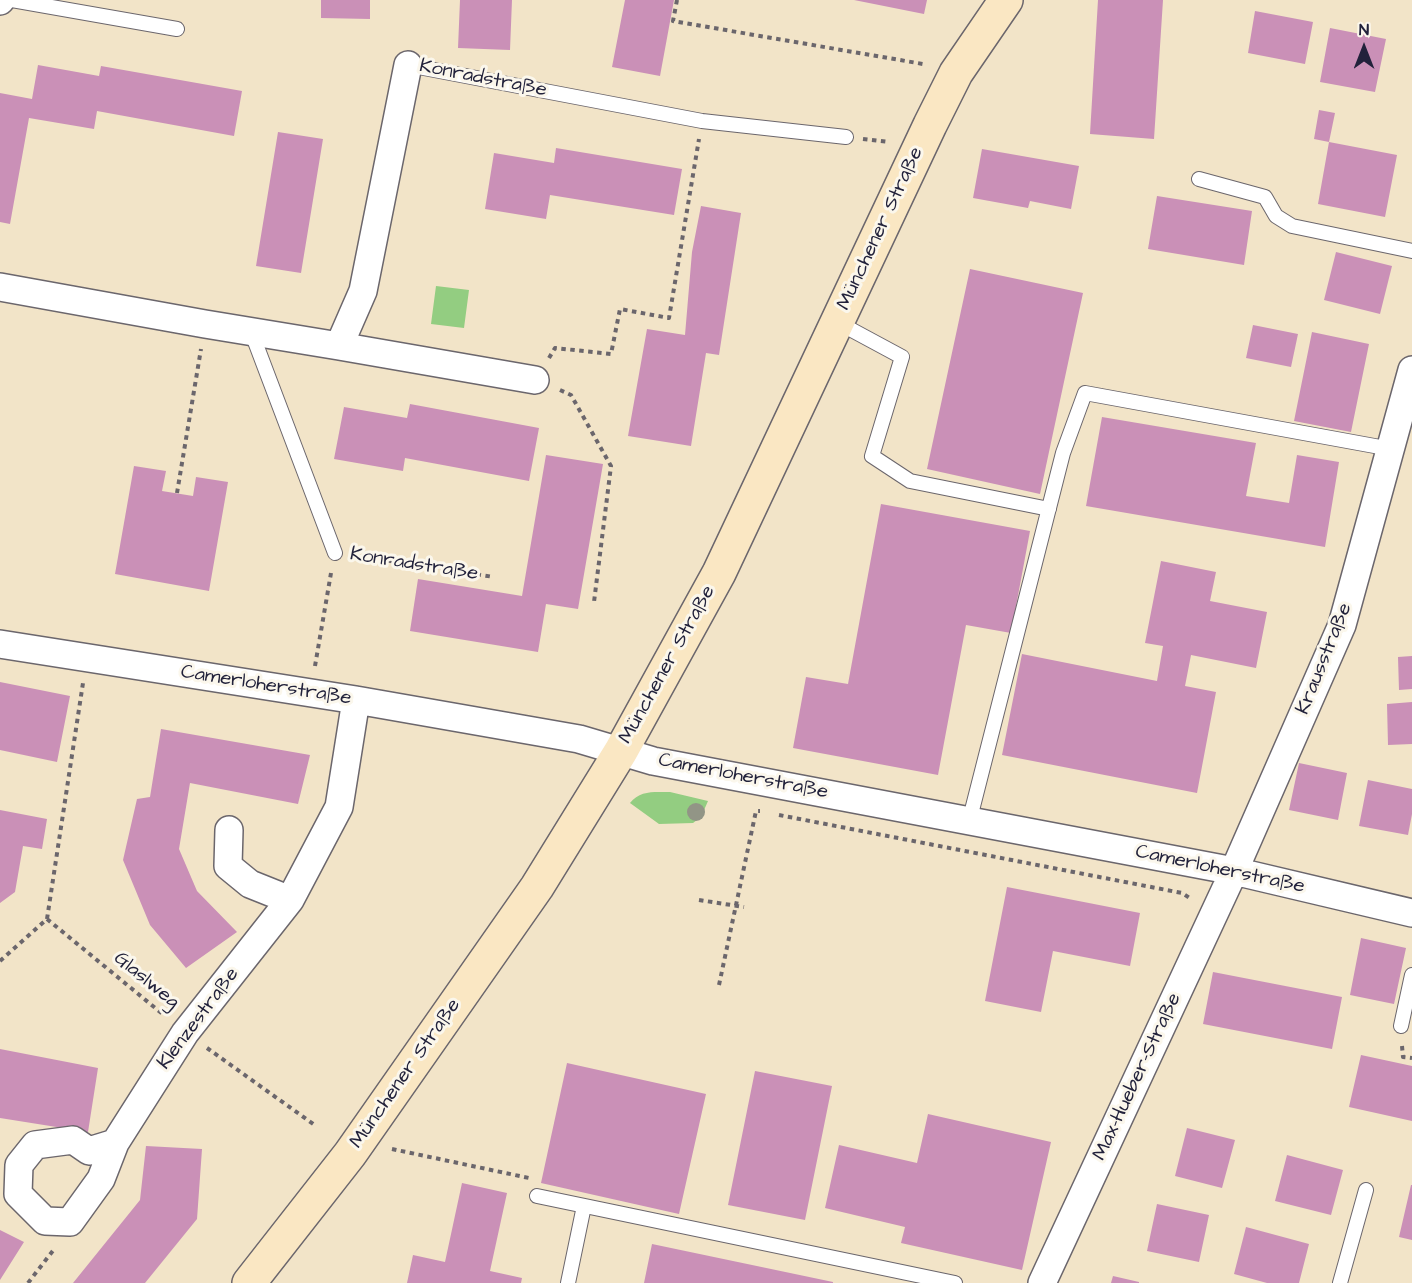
<!DOCTYPE html>
<html>
<head>
<meta charset="utf-8">
<style>
  body { margin:0 }
  #map { position:relative; width:1412px; height:1283px; overflow:hidden; background:#f2e4c8; font-family:"Architects Daughter",sans-serif }
  canvas { display:block }
  .north { position:absolute; left:1334px; top:18px; width:60px; height:60px; -webkit-text-stroke:4px #fbf7ec; paint-order:stroke; rotate:0deg; font-size:16px; font-weight:700; line-height:24px; text-align:center; color:#22223b }
  .north::after { content:''; display:block; margin:auto; width:21px; height:27px; background:#22223b; clip-path:polygon(50% 0,100% 100%,50% 72%,0 100%) }
</style>
</head>
<body>
<div id="map">
<canvas width="1412" height="1283"></canvas>
<div class="north">N</div>
</div>
<script>
const ctx = document.querySelector('canvas').getContext('2d');
ctx.lineJoin = 'round';
function paint(path, color) { ctx.fillStyle = color; ctx.fill(path, 'evenodd'); }
function stroke(path, color, width, dash) { ctx.strokeStyle = color; ctx.lineWidth = width; ctx.lineCap = dash ? 'butt' : 'round'; ctx.setLineDash(dash || []); ctx.stroke(path); }
function label(font, color, halo, rows, align = 'center') {
  ctx.font = font + ' "Architects Daughter",sans-serif'; ctx.lineWidth = 6; ctx.setLineDash([]); ctx.textBaseline = 'middle'; ctx.strokeStyle = halo; ctx.fillStyle = color; for (const [text, x, y, turn = 0] of rows) {
    ctx.save(); ctx.translate(x, y); ctx.rotate((+turn || 0) * Math.PI / 180); ctx.textAlign = isNaN(turn) ? turn : align; if (halo) ctx.strokeText(text, 0, 0); ctx.fillText(text, 0, 0); ctx.restore();
  }
}
const green = new Path2D(`
  M436,286L469,290L464,328L431,324Z
  M670,792L708,801L701,817L693,823L659,824L630,803C640,790 654,792 670,792Z`);
const building = new Path2D(`
  M321,0H370V19L321,18Z
  M460,0H512L510,50L458,48Z
  M625,0H674L660,76L612,67Z
  M854,0H927L924,14Z
  M1098,0H1163L1154,139L1090,134Z
  M1255,11L1313,22L1305,64L1248,53Z
  M1330,28L1386,39L1375,92L1320,82Z
  M38,65L99,76L101,66L242,91L234,136L97,111L94,129L29,118L10,224L0,222V93L32,99Z
  M1319,110L1335,113L1329,142L1314,139Z
  M278,132L323,139L301,273L256,266Z
  M1329,142L1397,155L1385,217L1318,204Z
  M556,148L682,169L674,215L550,195L546,219L485,209L494,153L554,163Z
  M982,149L1079,166L1071,209L1030,201L1028,208L973,198Z
  M1157,196L1252,211L1244,265L1148,249Z
  M701,206L741,213L719,355L706,353L691,446L628,436L647,329L685,335L692,252Z
  M1336,252L1392,266L1380,314L1324,300Z
  M970,269L1083,293L1040,494L927,469Z
  M1253,325L1298,334L1291,367L1246,358Z
  M1312,332L1369,344L1351,432L1294,421Z
  M410,404L539,428L529,481L405,458L403,471L334,459L344,407L407,418Z
  M1102,417L1256,443L1246,496L1289,503L1297,455L1339,462L1325,547L1086,506Z
  M546,455L603,464L578,609L546,604L538,652L410,631L418,579L522,596Z
  M134,466L166,471L162,491L193,496L196,477L228,482L209,591L115,574Z
  M881,504L1030,531L1011,633L966,625L938,775L793,748L806,677L848,684Z
  M1161,561L1216,572L1210,601L1267,612L1256,668L1191,655L1185,686L1216,692L1197,793L1002,755L1022,654L1157,681L1163,646L1145,643Z
  M1412,656V689L1399,690L1398,657Z
  M0,682L70,696L57,762L0,750Z
  M1412,702V744L1388,745L1387,704Z
  M161,729L310,755L298,804L190,783L179,849L197,891L237,932L186,968L150,925L123,860L137,799L150,797Z
  M1299,763L1347,773L1338,820L1289,810Z
  M1368,780L1412,789V814L1408,835L1359,826Z
  M0,810L47,819L42,849L23,846L15,892L0,903Z
  M1007,887L1140,913L1130,966L1053,951L1041,1012L985,1001Z
  M1361,938L1406,948L1394,1004L1350,995Z
  M1213,972L1342,997L1332,1049L1203,1024Z
  M0,1049L98,1068L88,1132L0,1118Z
  M1361,1055L1412,1066V1121L1349,1107Z
  M567,1063L706,1094L679,1214L541,1183Z
  M755,1071L832,1086L805,1220L728,1205Z
  M928,1114L1051,1142L1022,1270L901,1243L905,1227L825,1208L839,1145L917,1163Z
  M1187,1128L1235,1140L1222,1188L1175,1176Z
  M146,1146L202,1149L197,1219L145,1283H73L140,1200Z
  M1287,1155L1343,1170L1331,1215L1275,1201Z
  M462,1183L507,1193L490,1271L522,1278L521,1283H407L413,1255L445,1262Z
  M1411,1185H1412V1240L1399,1237Z
  M1157,1204L1209,1215L1199,1262L1147,1251Z
  M1246,1227L1309,1244L1299,1283H1267L1234,1274Z
  M0,1230L24,1242L0,1280Z
  M652,1244L833,1282V1283H644Z
  M1113,1276L1139,1282V1283H1111Z`);
const path = new Path2D(`
  M677,0L673,21L923,64
  M863,139L889,142
  M549,358L555,348L611,354L620,309L669,318L699,139
  M560,390L571,395L611,466L594,602
  M177,493L201,349
  M352,555L494,577
  M315,666L331,573
  M779,815L1182,893L1191,899
  M699,900L744,907
  M47,919L83,683
  M0,961L47,919L165,1016
  M719,985L756,811H760
  M1402,1046L1403,1057L1412,1058
  M207,1048L316,1126
  M392,1149L529,1178
  M28,1283L55,1248`);
const lane = new Path2D(`
  M12,0L177,29
  M408,65L702,121L846,137
  M1199,179L1265,197L1276,216L1292,226L1412,251
  M837,322L902,357L872,456L910,481L1049,509
  M251,331L335,553
  M969,822L1063,453L1085,393L1391,449
  M1401,1026L1412,975
  M537,1196L955,1283
  M568,1283L584,1206
  M1340,1283L1366,1190`);
const street = new Path2D(`
  M0,1L1,0
  M0,287L205,324L339,346L363,291L408,65
  M339,346L535,380
  M0,644L356,700L579,739L653,761L1234,871L1412,913
  M229,830L228,866L250,884L290,900L339,807L356,700
  M115,1143L89,1151L73,1140L35,1145L19,1165L18,1194L45,1221L70,1222L101,1179L115,1143L185,1033L290,900
  M1042,1283L1234,871L1342,625L1412,370`);
const secondary = new Path2D(`
  M249,1283L350,1154L537,887L621,751L719,573L930,125L956,73L1006,0`);
const trees = [
  [696,812]
];
const streetNames = [
  ["Konradstraße",483,79,11],
  ["Münchener Straße",881,229,-65],
  ["Konradstraße",414,565,9],
  ["Krausstraße",1325,659,-68],
  ["Münchener Straße",668,665,-61],
  ["Camerloherstraße",266,686,9],
  ["Camerloherstraße",743,777,11],
  ["Camerloherstraße",1220,870,12],
  ["Glaslweg",146,981,39],
  ["Klenzestraße",199,1019,-53],
  ["Münchener Straße",406,1074,-55],
  ["Max-Hueber-Straße",1138,1077,-65]
];
paint(green, '#93cd81');
paint(building, '#ca90b7');
stroke(lane, '#6b666c', 16);
stroke(street, '#6b666c', 30);
stroke(secondary, '#6b666c', 36);
stroke(path, '#6b666c', 4, [4.5, 4.5]);
stroke(lane, '#fff', 14);
stroke(street, '#fff', 27);
stroke(secondary, '#fae7c3', 33);
ctx.fillStyle = '#929586';
for (const [x, y] of trees) { ctx.beginPath(); ctx.arc(x, y, 9, 0, 2 * Math.PI); ctx.fill(); }
label('20px', '#22223b', '#fbf7ec', streetNames);
</script>
</body>
</html>
